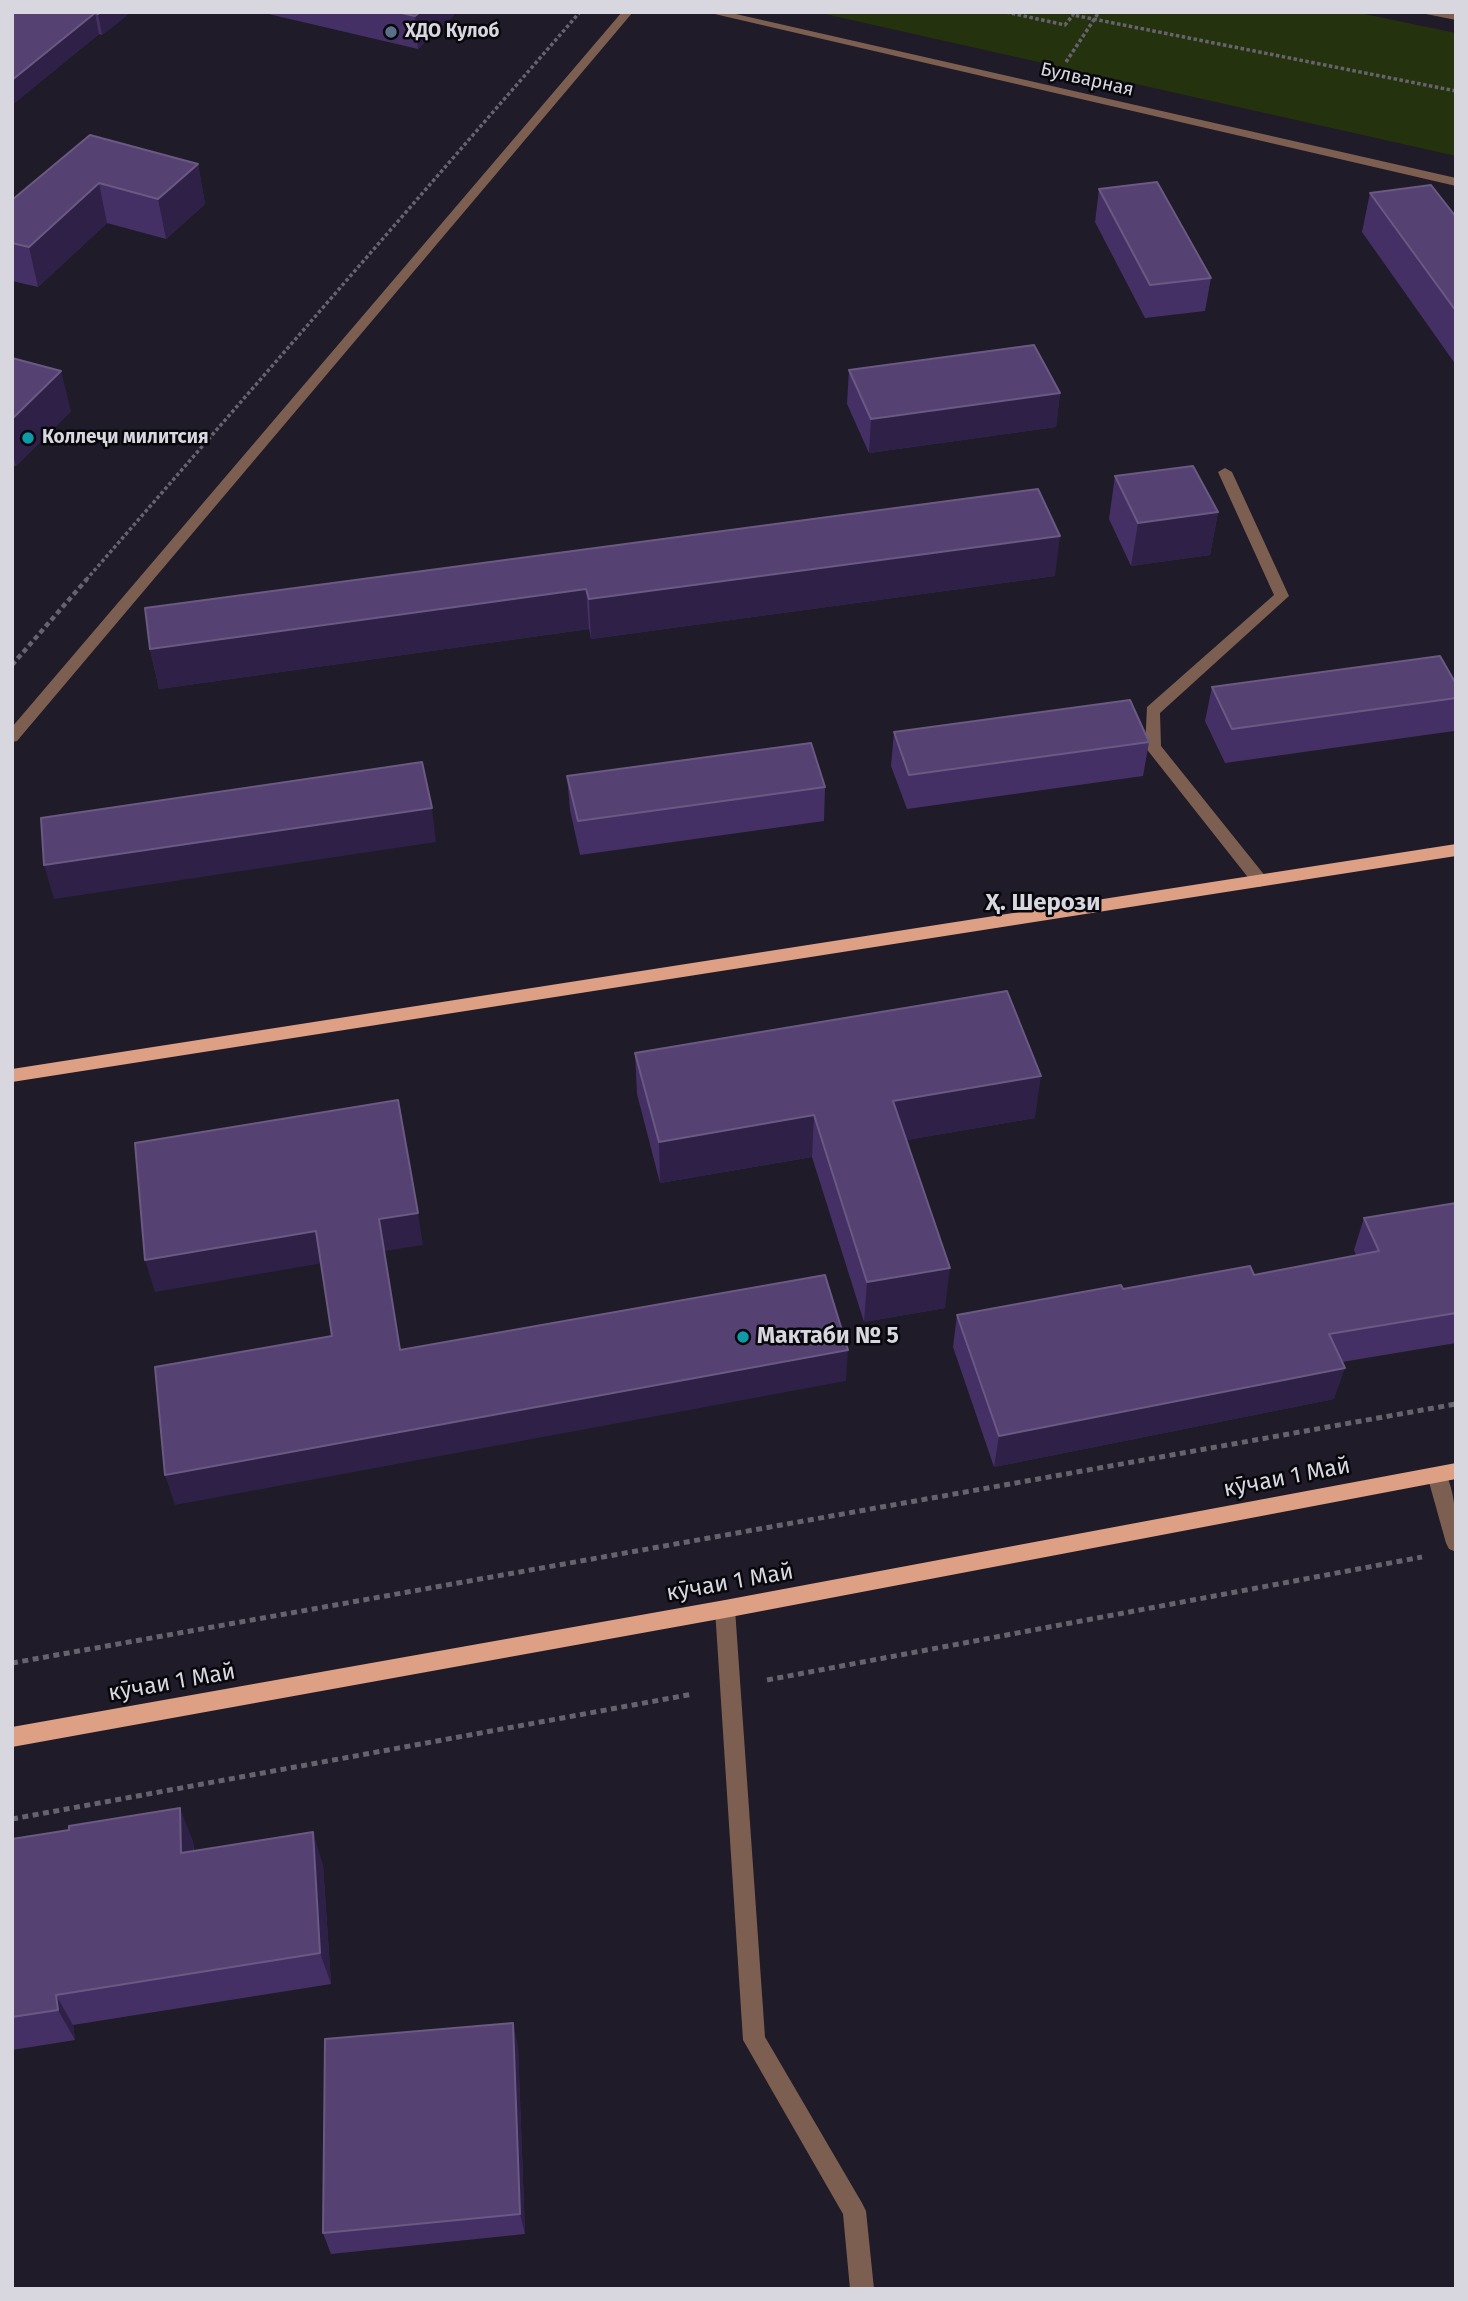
<!DOCTYPE html>
<html>
<head>
<meta charset="utf-8">
<style>
  body { margin:0 }
  #map { position:relative; width:1468px; height:2301px; overflow:hidden; background:#1f1b28; font-family:"Fira Sans",sans-serif }
  canvas { display:block }
  .frame { position:absolute; inset:0; border:14px solid #d8d6df; pointer-events:none }
</style>
</head>
<body>
<div id="map">
<canvas width="1468" height="2301"></canvas>
<div class="frame"></div>
</div>
<script>
const ctx = document.querySelector('canvas').getContext('2d');
ctx.lineJoin = 'round';
function paint(path, color) { ctx.fillStyle = color; ctx.fill(path, 'evenodd'); }
function stroke(path, color, width, dash) { ctx.strokeStyle = color; ctx.lineWidth = width; ctx.lineCap = dash ? 'butt' : 'round'; ctx.setLineDash(dash || []); ctx.stroke(path); }
function label(font, color, halo, rows, align = 'center') {
  ctx.font = font + ' "Fira Sans",sans-serif'; ctx.lineWidth = 5; ctx.setLineDash([]); ctx.textBaseline = 'middle'; ctx.strokeStyle = halo; ctx.fillStyle = color; for (const [text, x, y, turn = 0] of rows) {
    ctx.save(); ctx.translate(x, y); ctx.rotate((+turn || 0) * Math.PI / 180); ctx.textAlign = isNaN(turn) ? turn : align; if (halo) ctx.strokeText(text, 0, 0); ctx.fillText(text, 0, 0); ctx.restore();
  }
}
const green = new Path2D(`
  M816,12H1355L1456,33V156Z`);
const pathFar2 = new Path2D(`
  M1006,12L1065,25L1073,15
  M1074,12L1073,15L1456,91
  M1066,62L1099,12
  M86,580L580,12`);
const pathFar1 = new Path2D(`
  M12,665L87,579`);
const path = new Path2D(`
  M12,1663L1456,1404
  M767,1680L1422,1557
  M12,1819L693,1694`);
const minor = new Path2D(`
  M622,12H633L17,741L12,742V727Z
  M706,12H727L1456,178V186Z
  M1425,12L1456,14V20L1426,14Z
  M1225,468L1232,472L1289,596L1160,713L1161,746L1266,877L1268,881L1260,887L1254,885L1145,747L1147,707L1274,595L1218,472Z
  M1437,1467L1444,1469C1457,1496 1456,1523 1456,1552L1449,1549L1446,1543L1427,1475L1430,1469Z
  M725,1600L732,1603L735,1609L765,2037L862,2203L866,2211L874,2289H850L843,2214L743,2040L715,1609L718,1603Z`);
const major = new Path2D(`
  M1456,844V856L12,1082V1069Z
  M1456,1463V1479L725,1618L12,1747V1727L725,1600Z`);
const wall = new Path2D(`
  M12,12H131L102,35L99,34L12,105Z
  M260,12H453L454,15L418,49Z
  M198,164L205,204L166,239L107,223L38,287L12,281V200Z
  M1099,189L1211,278L1205,311L1145,318L1095,222Z
  M1370,193L1456,217V365L1362,232Z
  M12,358L71,411L16,466L12,465Z
  M849,370L1060,393L1056,427L869,453L847,404Z
  M1115,476L1218,512L1210,555L1131,566L1109,519Z
  M1038,489L1055,576L591,639L589,629L159,689L150,649Z
  M1456,684V724L1454,731L1225,763L1205,721L1212,687Z
  M894,732L1149,742L1143,776L907,809L891,766Z
  M567,776L825,787L824,821L580,855L570,810Z
  M635,1053L1035,1118L906,1140L945,1308L864,1322L812,1157L660,1183L637,1094Z
  M1456,1203V1343L1342,1362L1334,1399L994,1467L953,1347L957,1315L1123,1289L1254,1275L1356,1255L1354,1250L1364,1218Z
  M12,1839L193,1841L194,1851L323,1865L331,1984L73,2025L75,2040L12,2050Z
  M518,2046L525,2234L331,2254L323,2233Z`);
const shadedWall = new Path2D(`
  M100,12H131L102,35L98,14Z
  M420,12H453L454,15L418,49L415,16Z
  M95,13L99,34L12,105V80Z
  M198,164L205,204L166,239L158,199Z
  M99,183L107,223L38,287L29,247Z
  M61,371L71,411L16,466L12,452V419Z
  M1060,393L1056,427L869,453L871,419Z
  M1218,512L1210,555L1131,566L1138,523Z
  M1060,536L1055,576L591,639L589,599Z
  M586,589L589,629L159,689L150,649Z
  M432,808L436,842L54,899L44,865Z
  M1041,1076L1035,1118L890,1143L893,1101Z
  M814,1115L812,1157L660,1183L659,1142Z
  M418,1213L423,1245L384,1251L405,1381L379,1219Z
  M316,1231L323,1263L155,1292L145,1260Z
  M950,1268L945,1308L864,1322L867,1282Z
  M848,1350L846,1381L175,1505L165,1475Z
  M1345,1368L1334,1399L994,1467L999,1436Z
  M180,1808L193,1841L194,1885L181,1853Z
  M313,1832L323,1865L331,1984L320,1953Z
  M56,1995L73,2025L75,2040L58,2010Z
  M513,2023L518,2046L525,2234L520,2214Z`);
const building = new Path2D(`
  M12,12H100L98,14L95,13L12,80Z
  M397,12H420L415,16Z
  M90,135L198,164L158,199L99,183L29,247L12,243V200Z
  M1157,182L1211,278L1150,285L1099,189Z
  M1431,185L1456,217V311L1370,193Z
  M1034,345L1060,393L871,419L849,370Z
  M12,358L61,371L12,419Z
  M1193,466L1218,512L1138,523L1115,476Z
  M1038,489L1060,536L589,599L586,589L150,649L145,608Z
  M1440,656L1456,684V698L1232,729L1212,687Z
  M1130,700L1149,742L909,775L894,732Z
  M811,743L825,787L578,821L567,776Z
  M422,762L432,808L44,865L41,818Z
  M1007,991L1041,1076L893,1101L950,1268L867,1282L814,1115L659,1142L635,1053Z
  M398,1100L418,1213L379,1219L400,1350L825,1275L848,1350L165,1475L155,1367L332,1336L316,1231L145,1260L135,1143Z
  M1456,1203V1313L1329,1334L1345,1368L999,1436L957,1315L1121,1285L1123,1289L1250,1266L1254,1275L1379,1251L1364,1218Z
  M180,1808L181,1853L313,1832L320,1953L56,1995L58,2010L12,2017V1839L69,1830V1826Z
  M513,2023L520,2214L323,2233L325,2039Z`);
const markers = [
  [391,32,7,"#5c6f8a"],
  [28,438,7,"#0f9aa8"],
  [743,1337,7,"#0f9aa8"]
];
const farPoinames = [
  ["ХДО Кулоб",405,32],
  ["Коллеҷи милитсия",42,438]
];
const farStreetnames = [
  ["Булварная",1087,80,13]
];
const poiNames = [
  ["Мактаби № 5",757,1337]
];
const streetNames = [
  ["кӯчаи 1 Май",1287,1478,-11],
  ["кӯчаи 1 Май",730,1583,-10],
  ["кӯчаи 1 Май",172,1683,-10]
];
const neighbourhoodNames = [
  ["Ҳ. Шерози",1043,903]
];
paint(green, '#25320e');
stroke(pathFar2, '#66636e', 3.5, [3.5, 2.5]);
stroke(pathFar1, '#66636e', 4.5, [5, 3.5]);
stroke(path, '#66636e', 5, [6, 4.5]);
paint(minor, '#7d5f51');
paint(major, '#dea084');
paint(wall, '#453065');
paint(shadedWall, '#2f2047');
paint(building, '#554172');
stroke(building, '#695983', 2);
for (const [x, y, r, color] of markers) { const dot = new Path2D(); dot.arc(x, y, r, 0, 2 * Math.PI); ctx.fillStyle = color; ctx.fill(dot); stroke(dot, '#08070c', 2.5); }
label('bold 19px', '#d8d6df', '#08070c', farPoinames, 'left');
label('19px', '#d8d6df', '#08070c', farStreetnames);
label('bold 23px', '#d8d6df', '#08070c', poiNames, 'left');
label('23px', '#d8d6df', '#08070c', streetNames);
label('bold 24px', '#d8d6df', '#08070c', neighbourhoodNames);
</script>
</body>
</html>
